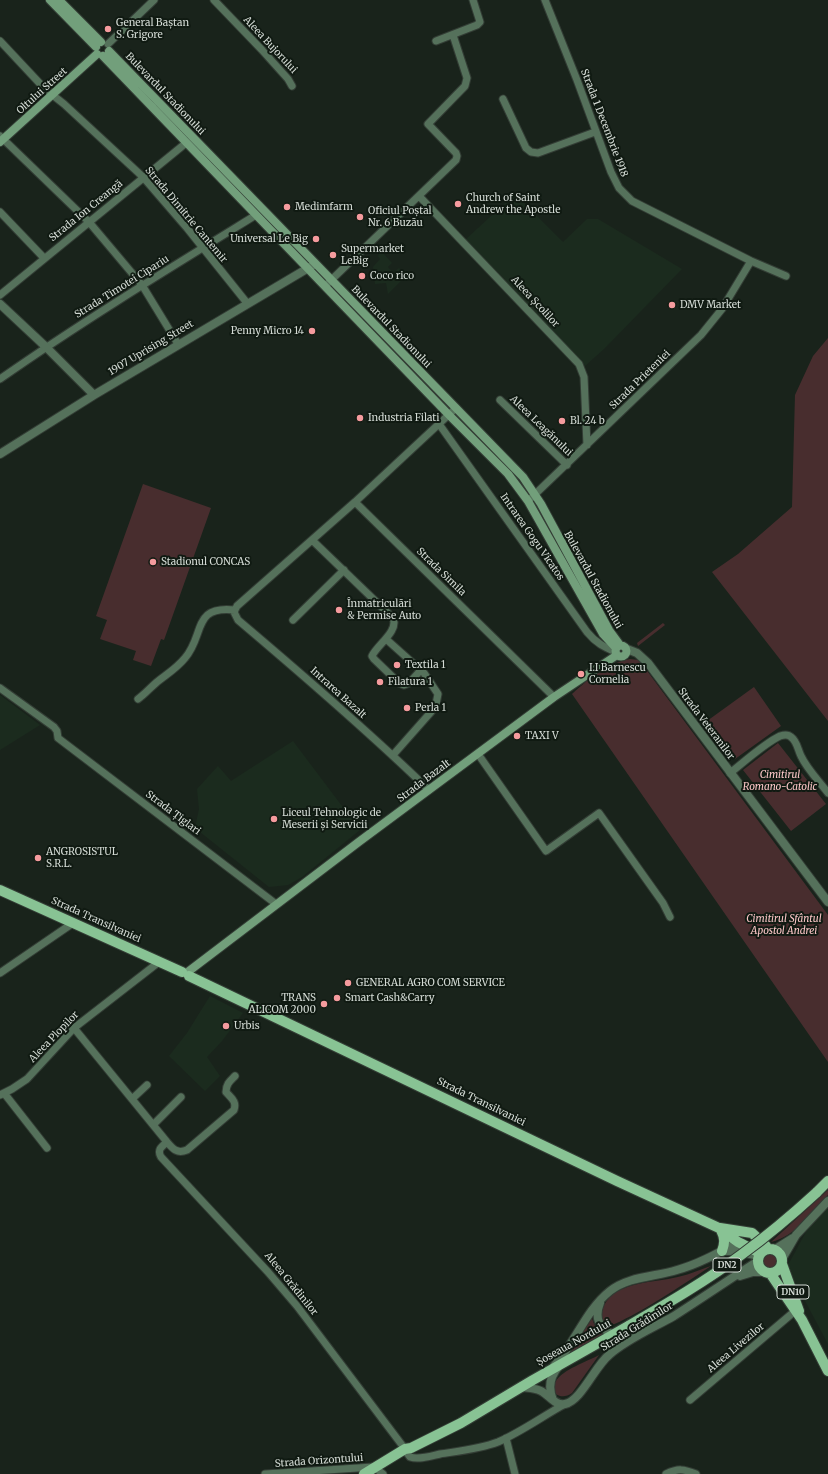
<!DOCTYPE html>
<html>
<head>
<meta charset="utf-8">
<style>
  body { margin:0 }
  canvas { display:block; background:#19231b }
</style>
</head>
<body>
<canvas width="828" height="1474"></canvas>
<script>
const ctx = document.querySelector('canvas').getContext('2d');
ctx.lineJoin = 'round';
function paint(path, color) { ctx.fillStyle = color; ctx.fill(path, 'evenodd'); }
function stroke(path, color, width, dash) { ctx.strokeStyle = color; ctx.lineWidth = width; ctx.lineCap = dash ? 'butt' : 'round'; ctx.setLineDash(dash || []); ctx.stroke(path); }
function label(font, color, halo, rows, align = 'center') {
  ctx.font = font + ' Merriweather,serif'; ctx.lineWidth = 4; ctx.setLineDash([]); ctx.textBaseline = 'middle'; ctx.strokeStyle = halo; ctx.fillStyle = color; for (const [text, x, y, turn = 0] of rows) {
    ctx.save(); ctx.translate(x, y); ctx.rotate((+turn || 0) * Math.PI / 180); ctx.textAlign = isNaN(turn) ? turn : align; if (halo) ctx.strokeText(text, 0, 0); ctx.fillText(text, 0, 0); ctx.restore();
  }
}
const built = new Path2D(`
  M515,194L563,242L587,219H598L682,269L604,349L585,366L465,240Z
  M381,251L392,263L388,267L393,273L399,268L406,276L388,294L386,283L375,284L373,267L380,259L378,256Z
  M0,695L40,725L0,750Z
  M293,741L360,830L302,877L288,885L269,887L195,828L199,809L197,789L218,766L231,781Z
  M210,996L243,1013L222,1041L207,1057L220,1076L205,1091L169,1056L187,1033Z
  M828,1208V1344L787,1267L807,1230Z`);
const green = new Path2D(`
  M828,338V721L712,572L738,554L792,507L795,395L813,356Z
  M143,484L211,508L164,640L161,639L151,666L133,660L136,651L100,639L107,620L96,616Z
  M663,623L665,625L638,646L637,643Z
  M630,659L639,660L828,915V1062L572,694C591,677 605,664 630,659Z
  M754,687L781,726L735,759L707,721Z
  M778,743L826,804L791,831L743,770Z
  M828,1190V1195C811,1213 796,1236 771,1242Z
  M763 1261a7 7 0 1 1 14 0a7 7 0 1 1-14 0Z
  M711,1266C685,1283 659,1301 631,1316C624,1319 617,1324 608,1326C602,1322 600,1318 602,1311C610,1282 650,1283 673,1278C686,1276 699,1270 711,1266Z
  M592,1318C594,1326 597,1330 605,1335L570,1353Z
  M599,1355L572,1393C561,1401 548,1393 556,1381C562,1370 588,1361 599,1355Z`);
const minor = new Path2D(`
  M214,0L262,50L288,79L292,86
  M545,0L577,80L611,172L619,188L632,201L751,261L786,276
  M0,41L45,89L64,104L143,177L187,228L247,303
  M436,41L477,25L480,22L473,0
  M108,44L154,0
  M503,99L526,148L531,152L538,153L595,132
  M0,136L89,222L142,285L178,344
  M419,196L579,364L584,377L587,445
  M0,212L44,258
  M325,286L456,160L457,156L456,153L428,124L465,86L467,78L453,35
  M0,295L186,143
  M0,379C83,321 170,268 256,215
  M500,400L567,465
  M439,424L587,632C596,643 604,647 616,652
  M528,501L701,335L722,309L751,261
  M355,502L554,697
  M312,540L393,618C399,631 377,645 372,656L374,659L399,683L404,685L409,683L420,671
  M293,620L344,570
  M386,639L424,673L438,694L436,704L431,712L393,755
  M0,688L54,727L57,731L58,738L276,904
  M138,699C145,694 150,688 157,682C167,674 177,668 185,658C205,635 192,605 235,610
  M478,754L546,851L599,813L663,903L670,917
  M730,773C744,762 765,743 780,736C783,735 788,734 791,737C797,741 798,750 801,756C807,769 819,781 828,793
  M429,790C368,731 303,675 238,620L234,612L237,606L355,502L456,408
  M0,973L73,923
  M74,1028L167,1142C173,1149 177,1154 187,1150L234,1110C237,1101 231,1098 226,1092C226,1084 230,1081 235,1076
  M4,1093L47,1148
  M0,1095L12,1089L27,1079L74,1028L159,962
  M132,1099L147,1085
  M154,1124L181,1097
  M167,1142C161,1147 157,1150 161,1157L268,1272L297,1306L405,1449
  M690,1400L795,1311
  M506,1438L515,1474
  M407,1453L410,1457C419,1460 431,1456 440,1454C459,1451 480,1449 498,1442C521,1432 543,1416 565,1404
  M378,1470L383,1474
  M265,1474L373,1467
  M666,1474C678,1468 684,1469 696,1474`);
const tertiary = new Path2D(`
  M0,304L46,347L94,395
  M0,454L94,395L315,264
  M627,649L637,653L648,663L828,902
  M774,1250L793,1238
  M724,1251H737L759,1256
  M782,1259L796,1235L828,1201
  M740,1276L753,1272H764
  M600,1303C594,1318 599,1329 614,1335
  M554,1366C576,1342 585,1311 610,1291C629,1276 655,1277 677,1270C699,1264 718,1253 738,1242L742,1243
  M521,1387C528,1388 535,1388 541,1391C549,1395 555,1406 565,1404C581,1401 595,1366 609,1355C627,1339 653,1328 674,1316C702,1298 730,1279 758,1261
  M553,1400C548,1388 550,1376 559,1366`);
const secondary = new Path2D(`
  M50,0L96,47
  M59,0L101,42
  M109,51L523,477L541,504L609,630L620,645
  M103,56L449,415L508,474L528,501L603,634L616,648
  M0,142L97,54
  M615.5 651a5.5 5.5 0 1 1 11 0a5.5 5.5 0 1 1-11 0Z
  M189,971L360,841L554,697L617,655`);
const primary = new Path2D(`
  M0,890L182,972
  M189,976L617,1181L719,1228L738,1242L760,1253
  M816,1193L828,1181
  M720,1228L752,1233L766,1246
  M721,1230C725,1238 725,1243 722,1251
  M758 1261a12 12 0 1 1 24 0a12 12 0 1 1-24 0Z
  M782,1264L799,1311
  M770,1273L802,1320L828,1371
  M364,1474L405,1449L411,1448L461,1423L533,1380L630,1325`);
const primaryBridge = new Path2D(`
  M630,1325C668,1303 706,1281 741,1255C767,1236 792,1215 816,1193`);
const markers = [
  [108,29,4,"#f59b9e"],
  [458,204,4,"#f59b9e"],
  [287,207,4,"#f59b9e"],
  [360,217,4,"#f59b9e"],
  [316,239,4,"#f59b9e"],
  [333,255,4,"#f59b9e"],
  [362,276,4,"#f59b9e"],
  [672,305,4,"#f59b9e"],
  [312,331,4,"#f59b9e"],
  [360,418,4,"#f59b9e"],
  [562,421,4,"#f59b9e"],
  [153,562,4,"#f59b9e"],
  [339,610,4,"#f59b9e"],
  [397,665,4,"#f59b9e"],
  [581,674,4,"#f59b9e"],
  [380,682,4,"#f59b9e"],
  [407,708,4,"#f59b9e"],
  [517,736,4,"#f59b9e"],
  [274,819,4,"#f59b9e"],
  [38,858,4,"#f59b9e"],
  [348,983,4,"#f59b9e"],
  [337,998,4,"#f59b9e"],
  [324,1004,4,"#f59b9e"],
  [226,1026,4,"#f59b9e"]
];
const shields = [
  [727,1265,28],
  [793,1292,32]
];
const shieldNames = [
  ["DN2",727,1265],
  ["DN10",793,1292]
];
const poiNames = [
  ["General Baștan",116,23],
  ["S. Grigore",116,35],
  ["Church of Saint",466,198],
  ["Andrew the Apostle",466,210],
  ["Medimfarm",295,207],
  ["Oficiul Poștal",368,211],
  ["Nr. 6 Buzău",368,223],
  ["Universal Le Big",308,239,"right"],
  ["Supermarket",341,249],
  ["LeBig",341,261],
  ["Coco rico",370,276],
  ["DMV Market",680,305],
  ["Penny Micro 14",304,331,"right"],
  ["Industria Filati",368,418],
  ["Bl. 24 b",570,421],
  ["Stadionul CONCAS",161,562],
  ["Înmatriculări",347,604],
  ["& Permise Auto",347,616],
  ["Textila 1",405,665],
  ["I.I Barnescu",589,668],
  ["Cornelia",589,680],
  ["Filatura 1",388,682],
  ["Perla 1",415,708],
  ["TAXI V",525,736],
  ["Liceul Tehnologic de",282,813],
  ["Meserii și Servicii",282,825],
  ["ANGROSISTUL",46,852],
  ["S.R.L.",46,864],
  ["GENERAL AGRO COM SERVICE",356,983],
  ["TRANS",316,998,"right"],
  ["ALICOM 2000",316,1010,"right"],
  ["Smart Cash&Carry",345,998],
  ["Urbis",234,1026]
];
const streetNames = [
  ["Aleea Bujorului",270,45,47],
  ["Oltului Street",42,91,-42],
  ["Bulevardul Stadionului",165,94,46],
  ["Strada 1 Decembrie 1918",604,123,69],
  ["Strada Ion Creangă",86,211,-39],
  ["Strada Dimitrie Cantemir",186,215,50],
  ["Strada Timotei Cipariu",122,287,-32],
  ["Aleea Școlilor",535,302,47],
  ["Bulevardul Stadionului",391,327,46],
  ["1907 Uprising Street",151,348,-31],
  ["Strada Prieteniei",640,380,-44],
  ["Aleea Leagănului",541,426,44],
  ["Intrarea Gogu Vicatos",532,537,55],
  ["Strada Simila",441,572,44],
  ["Bulevardul Stadionului",593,580,61],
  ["Intrarea Bazalt",338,693,42],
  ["Strada Veteranilor",706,724,53],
  ["Strada Bazalt",424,781,-37],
  ["Strada Țiglari",173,813,37],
  ["Strada Transilvaniei",96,920,24],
  ["Aleea Plopilor",54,1037,-46],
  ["Strada Transilvaniei",481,1102,26],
  ["Aleea Grădinilor",291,1284,51],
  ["Strada Grădinilor",637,1327,-32],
  ["Șoseaua Nordului",574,1343,-29],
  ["Aleea Livezilor",736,1348,-40],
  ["Strada Orizontului",319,1461,-4]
];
const parkNames = [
  ["Cimitirul",780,775],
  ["Romano-Catolic",780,787],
  ["Cimitirul Sfântul",784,919],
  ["Apostol Andrei",784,931]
];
paint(built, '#1b2b1e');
paint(green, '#482d2e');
stroke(minor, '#333d35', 9);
stroke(tertiary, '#333d35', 10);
stroke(secondary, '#333d35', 10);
stroke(primary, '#333d35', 12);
stroke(minor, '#55715b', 7);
stroke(tertiary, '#55715b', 8);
stroke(secondary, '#729f7b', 8);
stroke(primary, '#88c394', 10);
stroke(primaryBridge, '#333d35', 12, []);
stroke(primaryBridge, '#88c394', 10);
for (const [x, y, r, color] of markers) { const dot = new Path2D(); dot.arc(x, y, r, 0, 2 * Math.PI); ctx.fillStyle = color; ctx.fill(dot); stroke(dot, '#101a12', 1.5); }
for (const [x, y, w] of shields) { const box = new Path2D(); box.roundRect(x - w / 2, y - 7, w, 14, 3); ctx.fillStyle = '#101a12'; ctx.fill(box); stroke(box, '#d4dbd5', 1); }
label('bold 9px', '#d4dbd5', null, shieldNames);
label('10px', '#d4dbd5', '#101a12', poiNames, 'left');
label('10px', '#d4dbd5', '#101a12', streetNames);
label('italic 10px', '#fcc7c8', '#101a12', parkNames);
</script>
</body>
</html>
